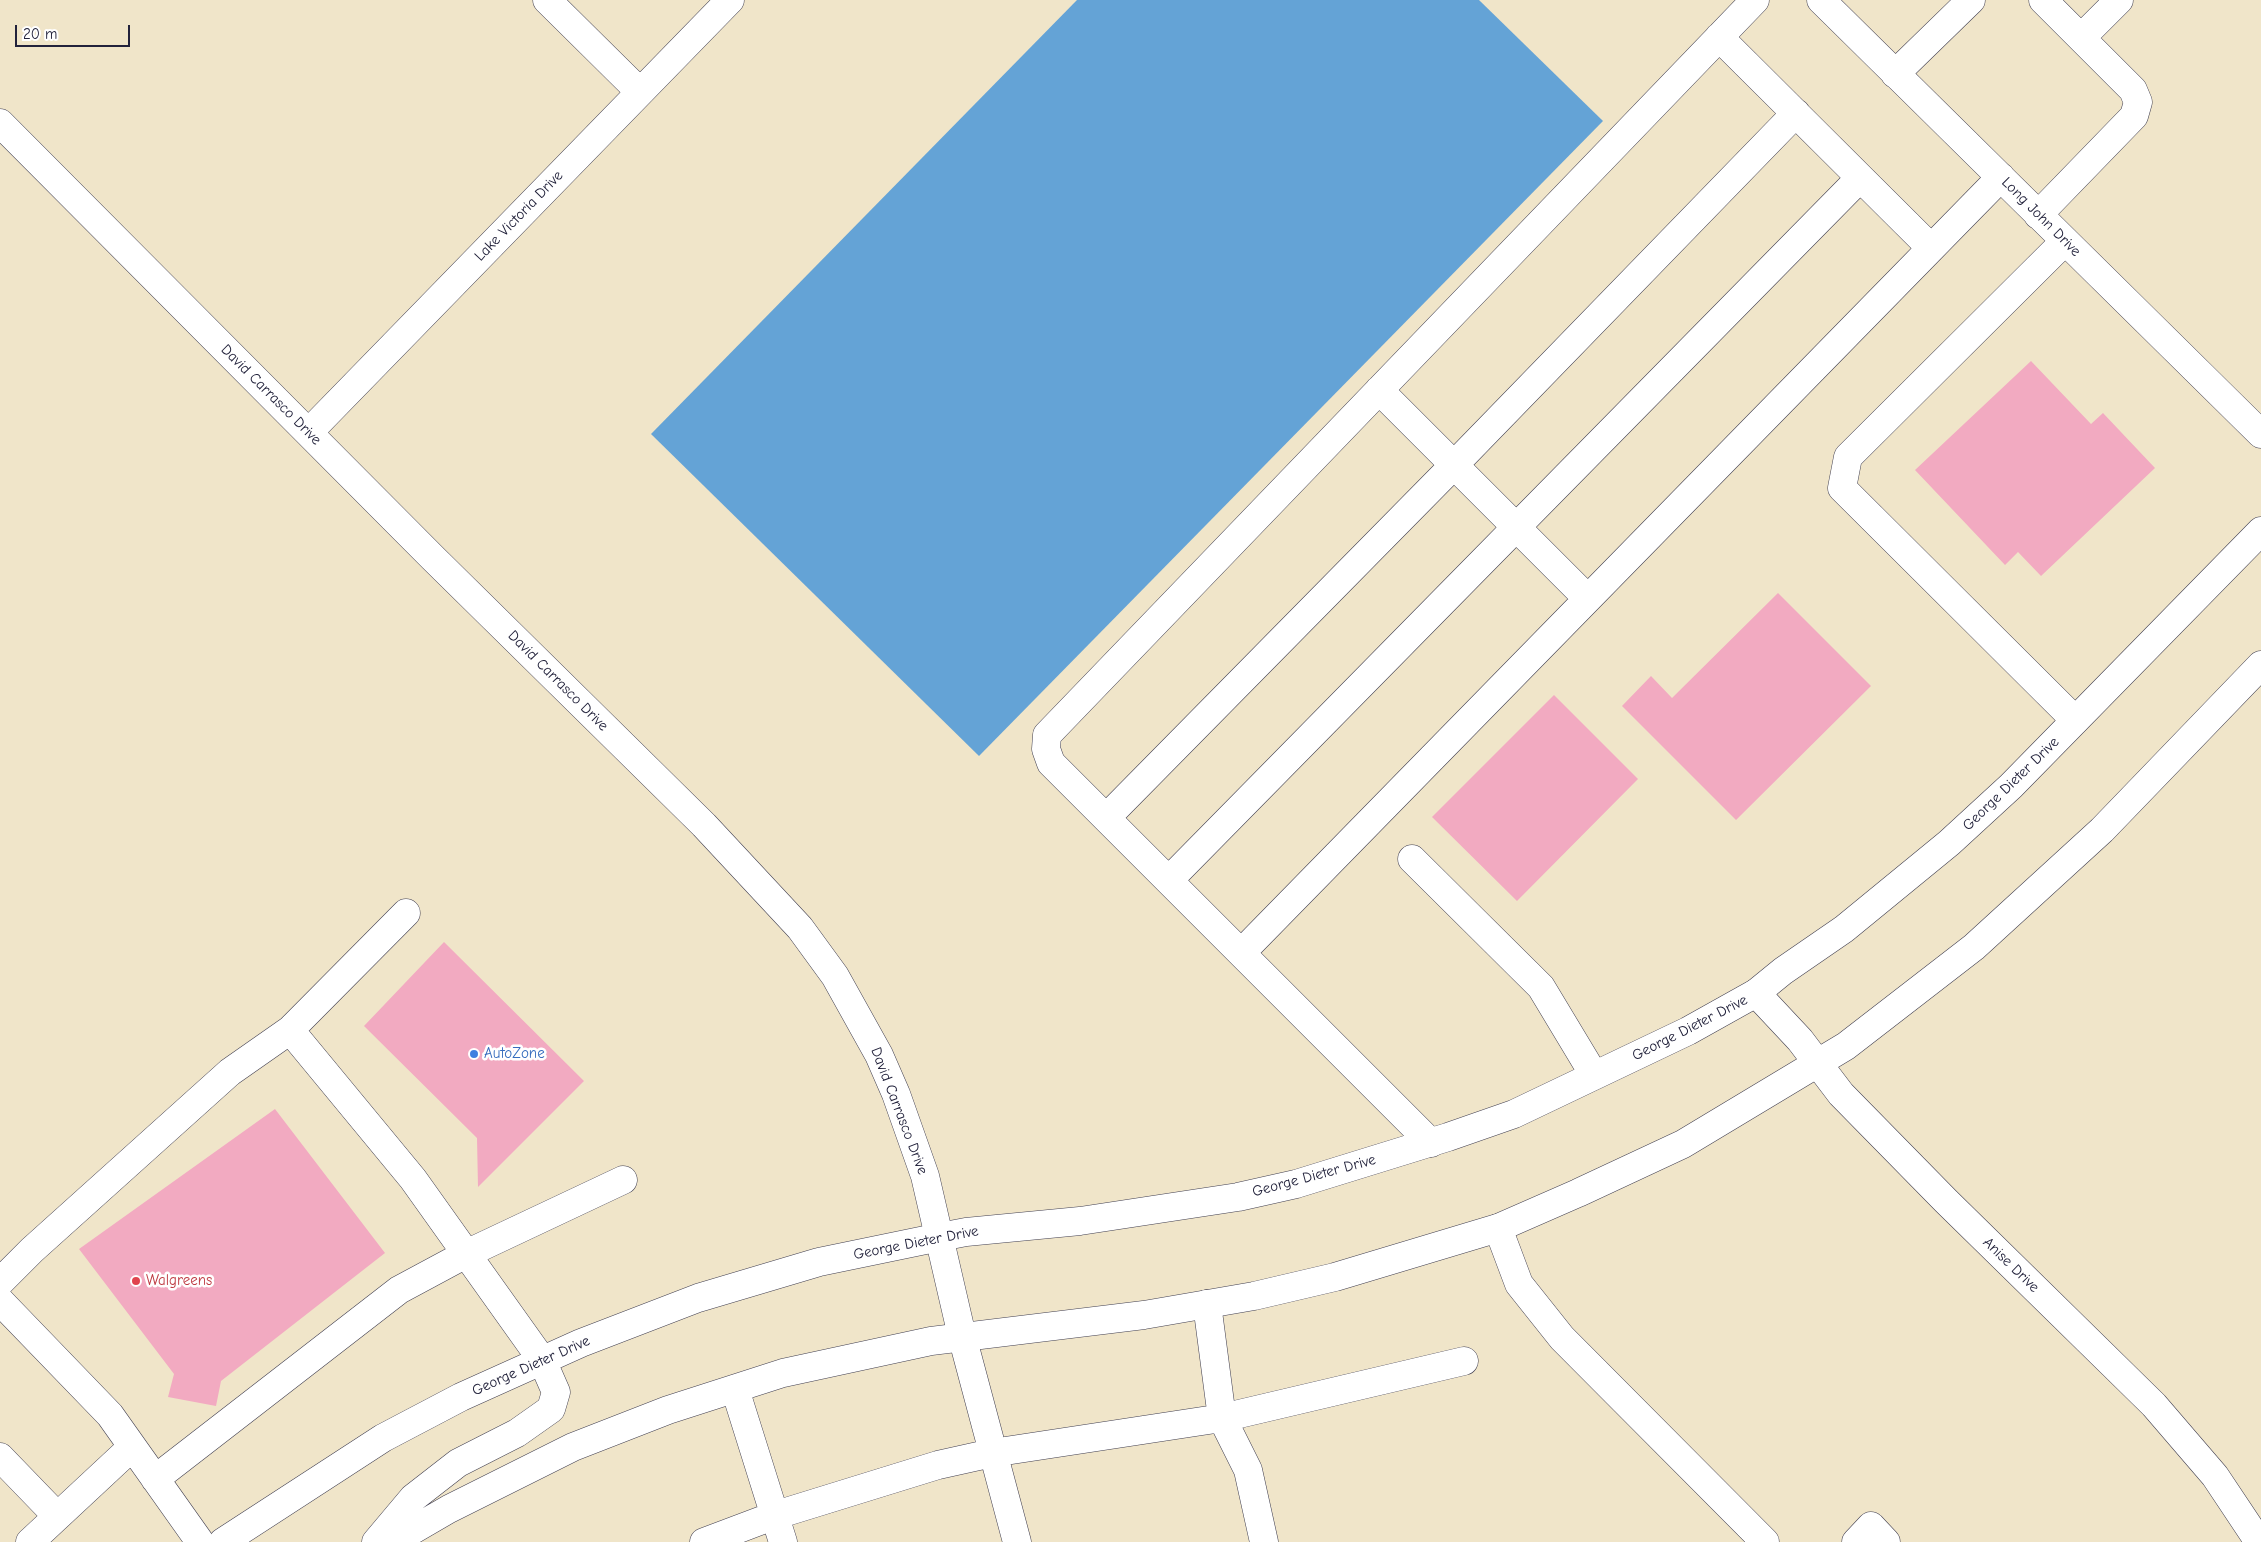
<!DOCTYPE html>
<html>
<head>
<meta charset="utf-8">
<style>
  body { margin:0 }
  #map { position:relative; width:2261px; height:1542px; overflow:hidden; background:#f0e5c9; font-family:"Comic Neue",sans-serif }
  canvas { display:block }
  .scale { position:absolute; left:15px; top:25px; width:115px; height:22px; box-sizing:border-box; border:2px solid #22223b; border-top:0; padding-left:6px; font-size:15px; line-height:18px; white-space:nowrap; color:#22223b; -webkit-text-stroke:4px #fff; paint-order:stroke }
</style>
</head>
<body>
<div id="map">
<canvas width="2261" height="1542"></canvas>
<div class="scale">20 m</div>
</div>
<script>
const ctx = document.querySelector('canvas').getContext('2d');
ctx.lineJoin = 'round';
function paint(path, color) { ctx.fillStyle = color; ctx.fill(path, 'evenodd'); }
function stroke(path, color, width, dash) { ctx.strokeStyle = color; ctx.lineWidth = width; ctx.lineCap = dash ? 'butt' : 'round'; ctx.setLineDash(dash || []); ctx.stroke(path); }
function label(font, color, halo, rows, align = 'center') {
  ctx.font = font + ' "Comic Neue",sans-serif'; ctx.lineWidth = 5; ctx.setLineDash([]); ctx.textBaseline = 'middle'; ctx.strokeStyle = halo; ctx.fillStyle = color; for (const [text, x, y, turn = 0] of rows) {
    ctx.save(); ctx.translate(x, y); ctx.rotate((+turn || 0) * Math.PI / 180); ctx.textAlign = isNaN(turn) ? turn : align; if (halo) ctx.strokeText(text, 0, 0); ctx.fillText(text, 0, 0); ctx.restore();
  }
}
const water = new Path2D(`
  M1077,0H1479L1603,121L979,756L651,434Z`);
const building = new Path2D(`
  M2031,361L2091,424L2103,413L2155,468L2041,576L2018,552L2005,565L1915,470Z
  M1778,593L1871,686L1736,820L1622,706L1651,676L1672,698Z
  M1554,695L1638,779L1517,901L1432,817Z
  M444,942L584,1081L478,1187L477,1138L364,1026Z
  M275,1109L385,1253L221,1381L216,1406L168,1397L174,1374L79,1249Z`);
const minor = new Path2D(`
  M547,0L640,92
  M1821,0L2261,434
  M1719,37L1931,248
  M2081,38L2119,0
  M1895,74L1971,0
  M0,123L433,558L704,825L800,928L835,976L879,1055L896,1094L925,1176L962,1336L1017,1542
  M2038,215L2134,116L2138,102L2133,90L2043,0
  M2065,241L1848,457L1842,488L2075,720
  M1379,390L1587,598
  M309,432L730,0
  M1106,818L1454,465L1796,113
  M1412,859L1541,987L1594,1075
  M1169,880L1860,178
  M1242,952L2001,177
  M1756,993L1800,1040L1841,1094L1946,1201L2154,1405L2215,1476L2259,1542
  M290,1030L413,1179L542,1360
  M1431,1143L1051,763L1046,749L1047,735L1755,0
  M1498,1228L1519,1284L1562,1338L1765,1542
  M0,1282L32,1250L230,1072L290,1030L406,913
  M0,1301L110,1415L200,1542
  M1207,1304L1222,1418L1248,1470L1264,1542
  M735,1389L783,1542
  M0,1457L57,1516
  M155,1479L399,1290L466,1254L623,1180
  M30,1542L132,1447
  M704,1542L773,1516L938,1465L992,1453L1222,1418L1464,1361
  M1856,1542L1871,1526L1886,1542`);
const major = new Path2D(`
  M223,1542L383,1438L461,1397L581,1343L698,1298L819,1262L940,1237L966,1232L1080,1221L1238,1197L1296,1184L1448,1137L1514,1114L1688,1031L1756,993L1783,971L1844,929L1949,843L2011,786L2261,531
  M376,1542L413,1498L458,1463L517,1433L551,1409L556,1392L542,1360
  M392,1542L449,1509L573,1447L668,1410L783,1373L931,1341L1144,1315L1254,1296L1335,1277L1498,1228L1578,1193L1683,1144L1846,1046L1974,947L2102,830L2261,665`);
const markers = [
  [474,1054,5,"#3f7fe0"],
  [136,1281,5,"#e0444e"]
];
const streetNames = [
  ["Lake Victoria Drive",519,216,-46],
  ["Long John Drive",2041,217,45],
  ["David Carrasco Drive",271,395,45],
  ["David Carrasco Drive",558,681,45],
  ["George Dieter Drive",2011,784,-44],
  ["George Dieter Drive",1690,1028,-27],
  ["David Carrasco Drive",899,1111,69],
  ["George Dieter Drive",1314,1176,-15],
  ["George Dieter Drive",916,1243,-11],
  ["Anise Drive",2011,1265,44],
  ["George Dieter Drive",531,1366,-24]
];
const shopNames = [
  ["AutoZone",484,1054]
];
const healthNames = [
  ["Walgreens",146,1281]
];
paint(water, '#64a3d6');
paint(building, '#f2aac1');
stroke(minor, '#413f50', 29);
stroke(major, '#413f50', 29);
stroke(minor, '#fff', 28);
stroke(major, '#fff', 28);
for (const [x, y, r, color] of markers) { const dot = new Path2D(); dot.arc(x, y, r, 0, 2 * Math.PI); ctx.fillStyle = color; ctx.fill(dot); stroke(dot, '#fff', 2); }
label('15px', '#22223b', '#fff', streetNames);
label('15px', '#366cbe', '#fff', shopNames, 'left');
label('15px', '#be3a42', '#fff', healthNames, 'left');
</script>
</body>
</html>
